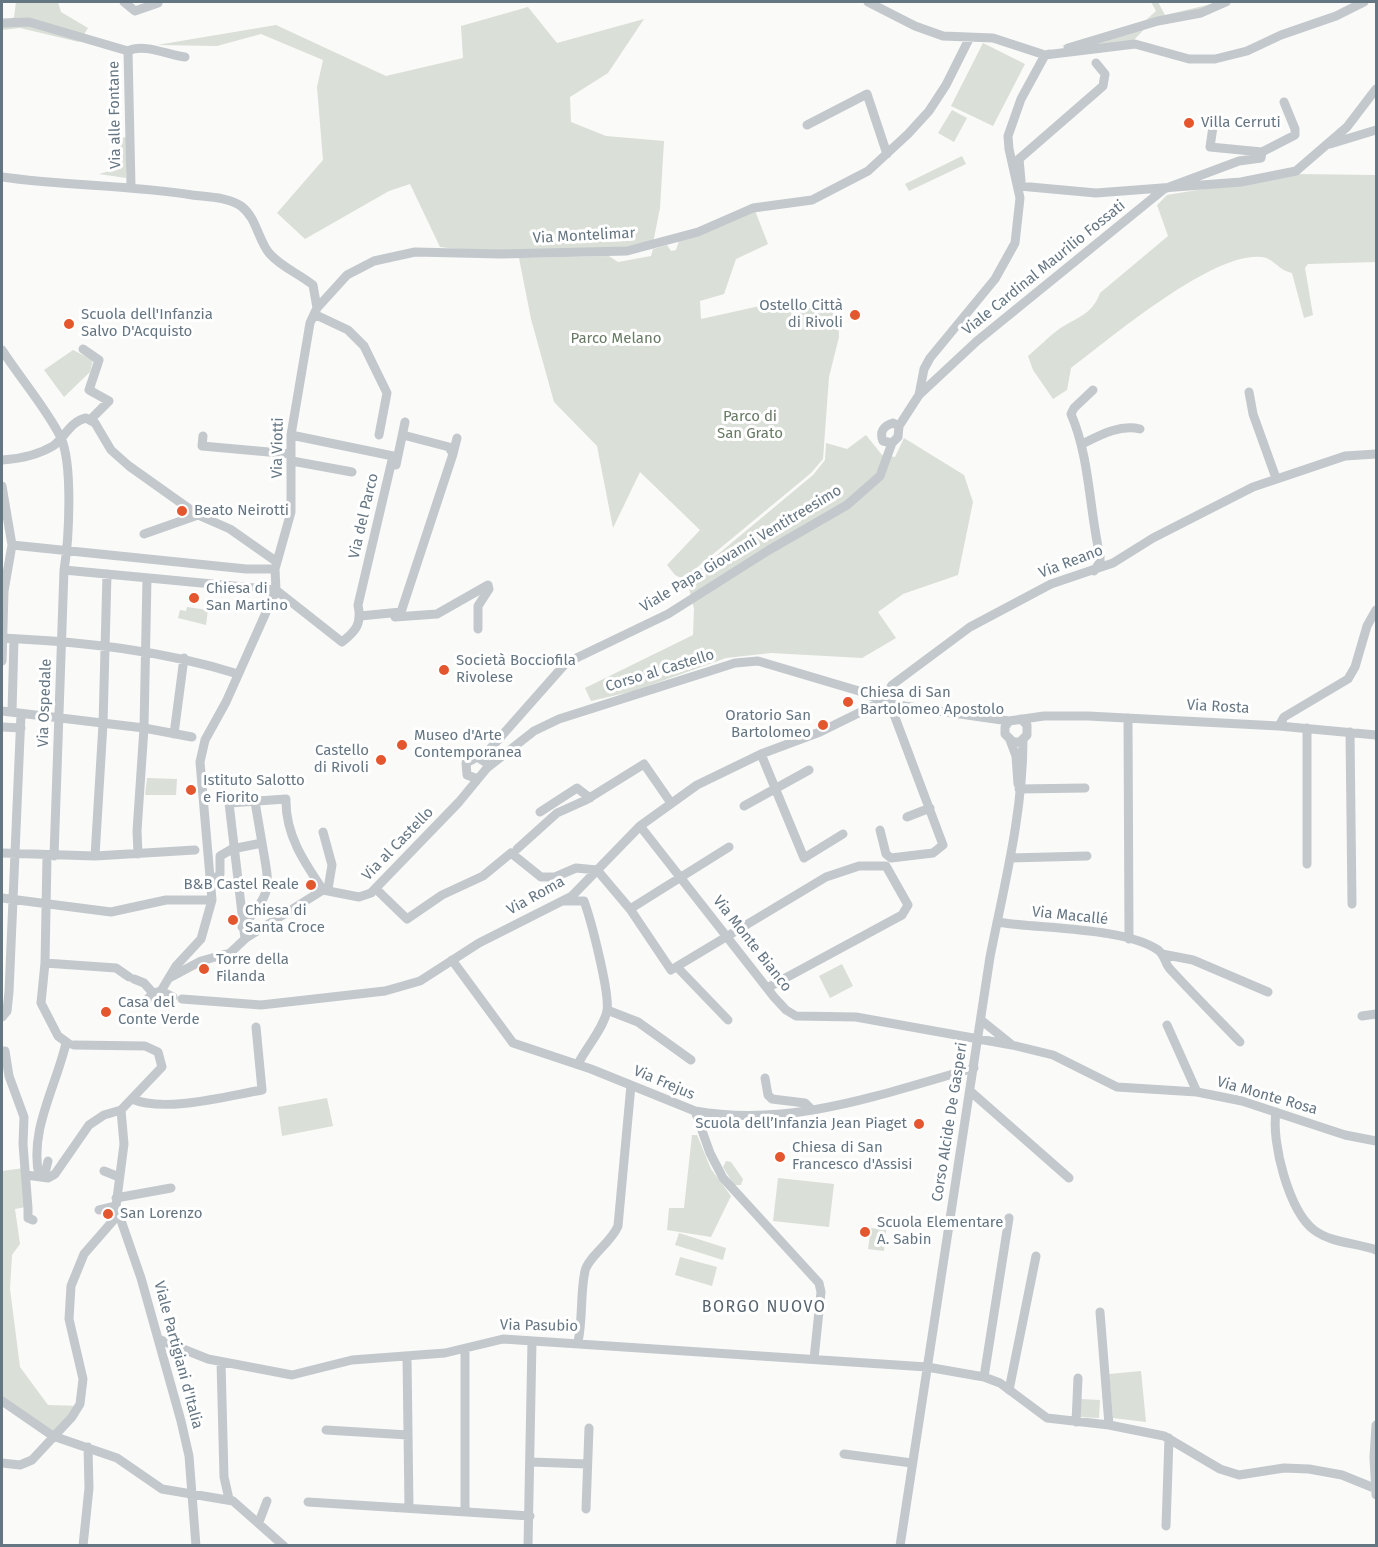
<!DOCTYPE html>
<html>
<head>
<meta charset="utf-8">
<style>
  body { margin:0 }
  #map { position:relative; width:1378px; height:1547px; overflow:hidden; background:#fafaf8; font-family:"Fira Sans",sans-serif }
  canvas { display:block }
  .frame { position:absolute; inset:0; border:3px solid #657683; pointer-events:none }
</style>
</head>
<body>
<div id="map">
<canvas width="1378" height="1547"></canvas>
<div class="frame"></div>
</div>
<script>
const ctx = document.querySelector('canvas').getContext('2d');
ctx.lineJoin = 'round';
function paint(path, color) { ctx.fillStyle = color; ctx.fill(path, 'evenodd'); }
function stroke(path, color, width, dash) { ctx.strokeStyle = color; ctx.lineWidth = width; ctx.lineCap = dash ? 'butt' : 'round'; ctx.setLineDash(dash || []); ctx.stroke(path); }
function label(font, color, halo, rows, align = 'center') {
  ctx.font = font + ' "Fira Sans",sans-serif'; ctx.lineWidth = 6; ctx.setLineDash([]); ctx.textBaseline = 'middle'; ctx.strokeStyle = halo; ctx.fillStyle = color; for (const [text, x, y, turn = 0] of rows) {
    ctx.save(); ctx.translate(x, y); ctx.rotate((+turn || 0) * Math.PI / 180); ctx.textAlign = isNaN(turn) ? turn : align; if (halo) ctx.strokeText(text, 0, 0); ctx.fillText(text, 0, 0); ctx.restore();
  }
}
const green = new Path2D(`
  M16,2H58L61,12L88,28L79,42L20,28L2,30V23L14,17Z
  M1151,2H1158L1165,15L1220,2L1211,7L1153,20L1132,42L1083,47L1061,46L1146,20L1156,11Z
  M528,7L557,43L644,19L608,73L570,97L571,122L606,136L664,141L660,208L653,243L637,249L501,254L440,247L410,184L389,191L305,239L277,213L323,160L317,87L323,60L261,34L217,46L157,45L276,25L386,76L463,58L461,26Z
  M983,43L1025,64L993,126L951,106Z
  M952,110L967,118L954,142L938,133Z
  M126,137V178L99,174L120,168L116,139Z
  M962,156L966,164L909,191L905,184Z
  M1295,174L1376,175V262L1308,264L1305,268L1313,315L1304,318L1292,273C1278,270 1274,258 1261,257C1212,252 1111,338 1071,368L1067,390L1053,399L1033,370L1028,356C1039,347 1050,335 1062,327C1079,317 1093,313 1100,293L1168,236L1157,205L1167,195Z
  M754,208L768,244L736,259L724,294L700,301L701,319L769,304L828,302L838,316L839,337L829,377L823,459L811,473L683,579L675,575L667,565L700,530L640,472L613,528L597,446L554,402L531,319L519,258L609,256L618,262L651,256L653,249L667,245L671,251L676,250L679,241Z
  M73,350L93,360L90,372L64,397L44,370Z
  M866,435L882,455L895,457L904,438L964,475L973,502L958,575L903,594L878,612L896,638L862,658L771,653L726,658L634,691L591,701L585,688L693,635L694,609L687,580L813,475L825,460L826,443L847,449Z
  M187,607L208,610L206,625L178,618L180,610L186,611Z
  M147,778L177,779L176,795H145Z
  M842,964L853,986L830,998L819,976Z
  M327,1098L333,1126L282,1136L278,1107Z
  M692,1135H697L711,1169L731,1196L711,1237L667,1230L669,1208H684Z
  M726,1161L731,1162L743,1179L741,1185H734L723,1167Z
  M24,1168L26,1207L15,1209L20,1244L12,1255L10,1289L20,1367L48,1405L82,1406L53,1436L2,1399V1171Z
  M778,1178L834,1184L829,1227L773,1221Z
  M871,1228L886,1230L884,1251L868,1249Z
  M679,1233L726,1248L723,1260L675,1245Z
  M680,1257L717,1267L712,1286L675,1275Z
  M1141,1371L1146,1422L1113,1418L1109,1374Z
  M1080,1399L1100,1400L1099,1418L1079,1417Z`);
const minor = new Path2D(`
  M124,2L135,11L158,3
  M868,2L915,26L943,36L993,38L1045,55L1049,54
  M2,23L29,22L128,51C144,43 168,55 185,57
  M1068,48L1158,21L1201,13L1226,2
  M128,51L131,186
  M1214,120L1210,147L1262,152
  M807,125L867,94L887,154
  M1330,144L1376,130
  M2,177C65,186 129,185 192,195C208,197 228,197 241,206C256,217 258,239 269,253C281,267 298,273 313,285L317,308
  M1021,181L1019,159L1103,86L1105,74L1096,63
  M1019,186L1096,193L1241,182L1296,171L1347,127L1376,89
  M314,314L348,330L364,346L387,393L379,435
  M83,349L99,360L89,390L109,401L90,420
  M2,350C18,375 49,412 61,438C73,465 69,540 64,570L54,856
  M1093,390L1074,408L1071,414C1090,458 1089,509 1100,556V562L1094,571
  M1249,392L1253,414L1276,478
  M919,395L924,369L930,358L995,279L1015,243L1020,198L1009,149L1008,136L1021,99L1045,55L1135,44L1189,59H1215L1247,51L1281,35L1336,16L1364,2
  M203,436L202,446L291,454
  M892,443L883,441C879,431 884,426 893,423L899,426
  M1082,444C1100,435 1120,424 1140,429
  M453,454L457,438
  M2,460C19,459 38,455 53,446C65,437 71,421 86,418L95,423L111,450L129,466L198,515L230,529L277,562
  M292,461L352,472
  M396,465L405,422
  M2,486L12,545L4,591L2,661
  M144,534L198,515
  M12,545L246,569H275
  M64,570L276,590L342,642C356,631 362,624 358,605L393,456L291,435
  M360,616L401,612L453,454L449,447L403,435
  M395,617L437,614L488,585L489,589L478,606V629
  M3,638C84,642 161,650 238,674
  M2,711L144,728L192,737
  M12,712L14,639
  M1128,718L1129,939
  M1021,719L1027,725V735L1020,742H1013L1005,734V727L1009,721L1044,716H1088L1279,726L1376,735
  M1279,726L1284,717L1348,679L1355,667L1367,626L1376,610
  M2,727L21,728
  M1307,728V864
  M1350,732L1352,904
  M174,734L184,658
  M1010,740L1016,756L1018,784
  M761,754L804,858L843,834
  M482,758L566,663L668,614L769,550L847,505L880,476L892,443L898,437L899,426L919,395L977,341L1164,189L1239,161L1261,158L1262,152L1295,135V129L1284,102
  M478,779L467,775L466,763L477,757L485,762
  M1019,789L1085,788
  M744,806L809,770
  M540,812L577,788L590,798
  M907,817L930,808
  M640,826L774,997L786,1010L796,1016L856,1017L1012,1045L1053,1055L1117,1087L1197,1092L1242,1101L1345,1135L1376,1141
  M880,830L886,854L891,858L933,853L943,845L890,704
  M323,832L332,865L328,889
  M517,849L557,813L586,800L644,764L671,803
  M2,853L95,856L195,850
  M138,854L137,831L144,728L147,578
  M47,856L45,963L41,1003L58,1036L69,1044
  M95,856L103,724L107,574
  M1010,858L1087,856
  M212,882L220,874V856L232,849L262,843L255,802
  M376,889L407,919L442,895L483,876L511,853L541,877H555L576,868L597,870L630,909L671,970L826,877L859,866H886L908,905L902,915L767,988
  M2,898L111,912L166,900H212
  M565,901H584C591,920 610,993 607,1011C603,1029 586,1048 578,1064
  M630,909L729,847
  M997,922C1039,929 1125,927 1158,950C1165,955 1165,964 1170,969C1193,994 1217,1018 1240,1042
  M242,927C273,890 270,890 262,843
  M245,939L229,803L286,799C285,834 304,862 323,890
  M1162,954L1193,960L1268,992
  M452,960L513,1043L591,1069L695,1111L710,1153L723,1178L819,1283L821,1292L814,1359
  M45,963L116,968L129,977
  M677,967L728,1020
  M171,977L201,961L230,953L246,938L323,890L359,897L371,893L459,802L487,768L534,731L559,719L735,663L758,661L859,691L890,704L1009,721
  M134,979L144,983L153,993
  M161,991L173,997
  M182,999L261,1005L385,991L420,981L479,943L572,896L640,826L697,785L761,754L820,732L883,701L892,685L970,627L1051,584L1113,563L1153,538L1253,487L1345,456L1376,454
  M146,1001L153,993L161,991L176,966L201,939L212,900L200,762L205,740L226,702L276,590L275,569L291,512V435L310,323L317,308L347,275L374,261L415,252L501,254L627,251L698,232L753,208L812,200L868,171L908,134L929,111L946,85L969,39
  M607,1010L638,1022L691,1060
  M1362,1016L1376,1014
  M2,1017L7,1011L9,992L21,714
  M981,1020L1012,1045
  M1167,1025L1197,1092
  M2,1051H5L9,1076L24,1117L23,1144L28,1208V1218L33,1220
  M765,1078L768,1095L772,1099L805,1103L812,1110
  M970,1091L1069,1178
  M132,1099C165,1113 227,1096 262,1090L256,1027
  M121,1110L124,1144L116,1206L141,1278L181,1421L189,1456L196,1546
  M695,1111C792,1128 881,1094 974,1068
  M1276,1112C1271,1142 1289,1211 1314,1230C1331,1243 1357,1243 1376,1250
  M104,1171L119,1177
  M26,1175L48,1178L55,1174L89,1125L104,1115L121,1110L162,1067L158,1052L145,1046L74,1045
  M39,1176C29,1130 56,1087 66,1043
  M44,1177L48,1161
  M116,1198L171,1188
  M99,1210L116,1206
  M1100,1312L1109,1425
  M158,1339L208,1359L292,1375L352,1360L445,1353L503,1339L927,1367L984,1377L1000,1383L1047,1418L1109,1425L1164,1436L1220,1469L1239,1475L1284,1468L1309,1469L1342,1475L1374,1488
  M578,1342C583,1319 580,1294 585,1271C588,1257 611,1243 618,1226L631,1085
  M407,1357L409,1508
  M221,1362L224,1477L229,1499
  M984,1377L1009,1218
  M1009,1390L1036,1256
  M2,1401L53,1436L117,1458L162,1489L233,1501L284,1546
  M1076,1422L1078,1378
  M1376,1425L1374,1457L1376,1495
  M326,1430L408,1435
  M844,1454L912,1463
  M531,1462L587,1464
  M2,1463L20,1465L32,1460L72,1417L80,1404L83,1379L69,1319L71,1286L84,1254L118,1215
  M308,1502L530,1516
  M586,1509L589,1428
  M465,1512V1349
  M259,1522L267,1501
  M1166,1526L1169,1438
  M83,1546L89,1488L88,1447
  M528,1546L532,1341
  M900,1546L990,957C1004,886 1023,813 1023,740`);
const markers = [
  [1189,123,6,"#e4572e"],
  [855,315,6,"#e4572e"],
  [69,324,6,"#e4572e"],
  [182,511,6,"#e4572e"],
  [194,598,6,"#e4572e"],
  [444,670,6,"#e4572e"],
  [848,702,6,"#e4572e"],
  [823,725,6,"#e4572e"],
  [402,745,6,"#e4572e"],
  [381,760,6,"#e4572e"],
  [191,790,6,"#e4572e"],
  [311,885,6,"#e4572e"],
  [233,920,6,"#e4572e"],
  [204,969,6,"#e4572e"],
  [106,1012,6,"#e4572e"],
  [919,1124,6,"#e4572e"],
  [780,1157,6,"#e4572e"],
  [108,1214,6,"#e4572e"],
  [865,1232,6,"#e4572e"]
];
const streetNames = [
  ["Via alle Fontane",115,115,-91],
  ["Via Montelimar",584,236,-3],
  ["Viale Cardinal Maurilio Fossati",1044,268,-39],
  ["Via Viotti",278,448,-89],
  ["Via del Parco",364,516,-77],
  ["Viale Papa Giovanni Ventitreesimo",741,549,-31],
  ["Via Reano",1071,562,-21],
  ["Corso al Castello",660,671,-17],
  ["Via Ospedale",45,703,-88],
  ["Via Rosta",1218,707,3],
  ["Via al Castello",398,844,-46],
  ["Via Roma",536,896,-29],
  ["Via Macallé",1070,916,6],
  ["Via Monte Bianco",752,944,52],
  ["Via Frejus",664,1083,23],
  ["Via Monte Rosa",1267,1096,16],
  ["Corso Alcide De Gasperi",950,1122,-81],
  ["Via Pasubio",539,1326,1],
  ["Viale Partigiani d'Italia",178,1355,75]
];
const poiNames = [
  ["Villa Cerruti",1201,123],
  ["Ostello Città",843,306,"right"],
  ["di Rivoli",843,323,"right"],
  ["Scuola dell'Infanzia",81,315],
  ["Salvo D'Acquisto",81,332],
  ["Beato Neirotti",194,511],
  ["Chiesa di",206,589],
  ["San Martino",206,606],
  ["Società Bocciofila",456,661],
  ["Rivolese",456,678],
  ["Chiesa di San",860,693],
  ["Bartolomeo Apostolo",860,710],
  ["Oratorio San",811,716,"right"],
  ["Bartolomeo",811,733,"right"],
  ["Museo d'Arte",414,736],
  ["Contemporanea",414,753],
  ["Castello",369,751,"right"],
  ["di Rivoli",369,768,"right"],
  ["Istituto Salotto",203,781],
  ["e Fiorito",203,798],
  ["B&B Castel Reale",299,885,"right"],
  ["Chiesa di",245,911],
  ["Santa Croce",245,928],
  ["Torre della",216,960],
  ["Filanda",216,977],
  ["Casa del",118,1003],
  ["Conte Verde",118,1020],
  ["Scuola dell’Infanzia Jean Piaget",907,1124,"right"],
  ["Chiesa di San",792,1148],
  ["Francesco d'Assisi",792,1165],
  ["San Lorenzo",120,1214],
  ["Scuola Elementare",877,1223],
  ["A. Sabin",877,1240]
];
const parkNames = [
  ["Parco Melano",616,339],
  ["Parco di",750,417],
  ["San Grato",750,434]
];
const neighbourhoodNames = [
  ["BORGO NUOVO",764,1308]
];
paint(green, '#dadfd7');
stroke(minor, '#c3c8cc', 9);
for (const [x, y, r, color] of markers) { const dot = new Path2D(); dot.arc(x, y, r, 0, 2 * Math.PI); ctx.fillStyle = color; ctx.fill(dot); stroke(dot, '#fff', 2); }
label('15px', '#657683', '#fff', streetNames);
label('15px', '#657683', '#fff', poiNames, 'left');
label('15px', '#687a64', '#fff', parkNames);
ctx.letterSpacing = '1.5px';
label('16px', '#57646e', '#fff', neighbourhoodNames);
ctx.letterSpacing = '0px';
</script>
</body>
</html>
